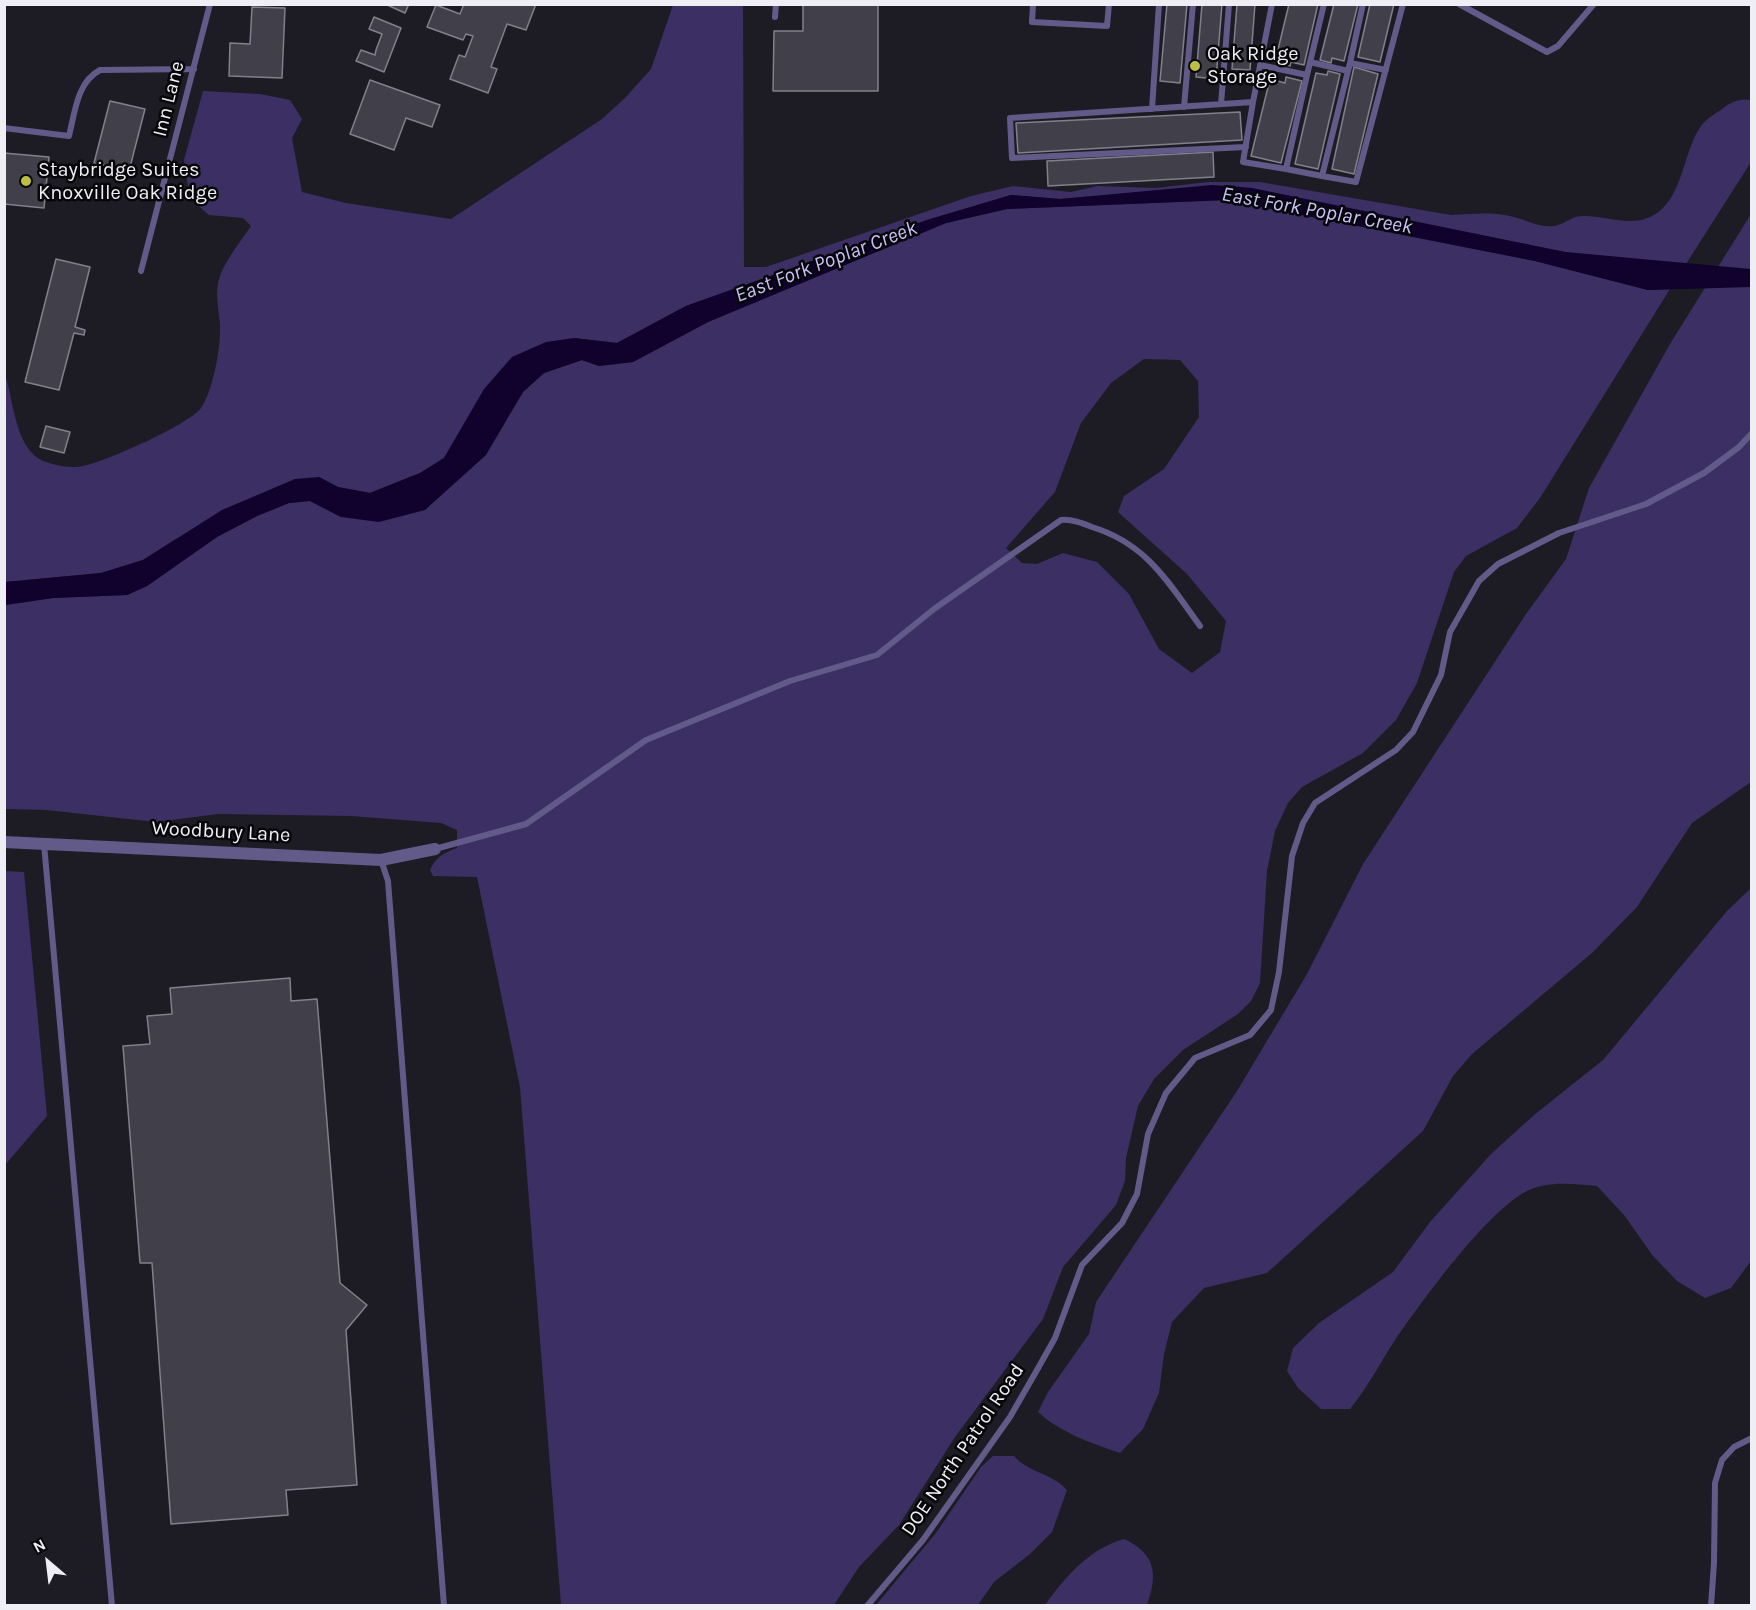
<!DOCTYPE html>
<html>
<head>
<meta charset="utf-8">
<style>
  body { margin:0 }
  #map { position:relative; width:1756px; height:1610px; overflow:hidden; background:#1d1c25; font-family:Karla,sans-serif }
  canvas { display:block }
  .frame { position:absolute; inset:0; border:6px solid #efeef5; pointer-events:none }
  .north { position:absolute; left:18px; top:1532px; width:60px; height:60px; -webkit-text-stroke:4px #07070a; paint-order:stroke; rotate:332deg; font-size:16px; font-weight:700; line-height:24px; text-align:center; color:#efeef5 }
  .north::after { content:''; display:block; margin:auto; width:21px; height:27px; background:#efeef5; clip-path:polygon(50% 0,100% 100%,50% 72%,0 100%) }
</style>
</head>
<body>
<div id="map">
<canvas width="1756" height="1610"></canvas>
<div class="frame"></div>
<div class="north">N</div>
</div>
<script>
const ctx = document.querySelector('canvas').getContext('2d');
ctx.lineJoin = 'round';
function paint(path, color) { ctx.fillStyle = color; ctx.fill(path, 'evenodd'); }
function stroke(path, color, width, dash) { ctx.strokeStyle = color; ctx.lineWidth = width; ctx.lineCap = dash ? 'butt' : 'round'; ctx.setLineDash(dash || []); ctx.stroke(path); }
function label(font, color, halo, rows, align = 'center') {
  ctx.font = font + ' Karla,sans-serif'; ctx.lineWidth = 5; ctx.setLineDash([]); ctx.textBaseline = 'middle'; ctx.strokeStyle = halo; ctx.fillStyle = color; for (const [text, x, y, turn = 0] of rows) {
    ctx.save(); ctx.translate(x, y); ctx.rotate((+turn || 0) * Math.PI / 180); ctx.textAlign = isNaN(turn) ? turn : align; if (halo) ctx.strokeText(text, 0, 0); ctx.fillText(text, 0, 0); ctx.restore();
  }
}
const green = new Path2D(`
  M673,5H743L744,267H766L971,196L1013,186L1071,192L1097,186L1156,188L1208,182H1260L1451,215C1470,214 1491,212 1510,216C1525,219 1538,228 1554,226C1564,225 1572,215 1584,216C1611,216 1638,231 1662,209C1684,188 1684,150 1701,126C1706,119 1715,114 1722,109C1730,102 1741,98 1751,100V162L1686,264L1565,252L1231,185L1060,199L1011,195L927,220L686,306L617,343L574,338L463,427L444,458L420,473L370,493L338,487L319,477L174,540L143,560L101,573L5,582L4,372C14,398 13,436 35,456C46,465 70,469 83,466C105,462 188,425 201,408C213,391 221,347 220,325C219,309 214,293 220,276C226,259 241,241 251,226L243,218L209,215L190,199L184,160L203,91L260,94L290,100L302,119L292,138L302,192L346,203L451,219L602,119L625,98L651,69Z
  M1226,200L1535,261L1648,290L1670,289L1540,498L1517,528L1466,556L1454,572L1417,683L1396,720L1363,753L1302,787L1288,803L1275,831L1267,871L1260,983L1251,1001L1238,1014L1183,1050L1154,1079L1138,1106L1126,1158L1125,1181L1116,1205L1063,1267L1043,1319L955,1437L899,1525L859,1567L834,1605H561L520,1087L477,877L433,876L430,870C436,857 443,853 457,848V830L441,823L351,816L218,814L156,822L46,810L5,809V605L53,598L127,595L147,586L217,537L257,516L289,503L310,501L341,517L425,510L452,484L505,420L523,392L544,373L582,360L599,366L633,362L708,322L946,223L1007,209ZM1144,359L1180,360L1198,381L1199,417L1164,469L1124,496L1118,512L1187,574L1226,621L1220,652L1192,673L1159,649L1129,594L1097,562L1063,553L1037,564L1022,563L1006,548L1055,492L1081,423L1111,383Z
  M1751,214V782L1692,823L1637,907L1592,953L1472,1054L1453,1076L1423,1131L1267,1273L1204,1288L1172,1322L1164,1354L1159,1393L1143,1429L1120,1453C1091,1443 1061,1433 1038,1412L1048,1392L1089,1334L1096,1302L1237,1091L1307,974L1363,864L1526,614L1566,559L1589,488L1670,344Z
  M5,871L24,872L47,1116L5,1165Z
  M1751,888V1261L1731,1288L1705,1298L1677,1281L1653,1256L1624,1215L1597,1186C1574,1184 1547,1180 1525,1192C1484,1215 1423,1300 1395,1340C1380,1363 1368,1387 1350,1409H1321L1298,1388L1287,1371L1293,1348L1319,1323L1393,1272L1430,1222L1491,1154L1534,1115L1603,1060L1727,911Z
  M993,1456H1014C1029,1473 1052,1473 1067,1490L1052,1532L1030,1554L994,1582L978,1605H876L936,1533L981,1467Z
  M1124,1539C1156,1554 1158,1574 1147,1605H1045C1065,1577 1089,1549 1124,1539Z`);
const water = new Path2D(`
  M1212,185L1252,188L1565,252L1751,269V287L1648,290L1535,261L1226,200L1007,209L946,223L708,322L633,362L599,366L582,360L544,373L523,392L486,455L425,510L379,522L341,517L310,501L289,503L257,516L217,537L147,586L127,595L53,598L5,605V582L101,573L143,560L222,510L295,479L319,477L338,487L370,493L420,473L444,458L484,389L512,357L546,342L574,338L617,343L686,306L927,220L1011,195L1060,199Z`);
const building = new Path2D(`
  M385,4H409L405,13Z
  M464,4H536L526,30L507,24L491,67L497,69L488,93L450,79L459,55L465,57L473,36L466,34L463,40L427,27L436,5L460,14Z
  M803,4H883L878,5V91H773L774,31H803Z
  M1167,4H1187L1180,83L1160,81Z
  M1202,4H1222L1216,79L1196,77Z
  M1237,4H1255L1250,70L1232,69Z
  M1289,4H1318L1304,65L1291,62L1290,66L1275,62Z
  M1334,4H1358L1344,61L1332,58L1331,63L1320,60Z
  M1370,4H1394L1380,62L1358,57Z
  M252,7L285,8L282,78L229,76L230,43L250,44Z
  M374,17L401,28L384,72L356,61L361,50L375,55L376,50L382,34L369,29Z
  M1354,67L1378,74L1354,174L1332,169Z
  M1328,71L1340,74L1318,169L1295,164L1316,73L1327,75Z
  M1286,77L1302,81L1281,163L1251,156L1270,79L1285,83Z
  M370,80L440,105L432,127L406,118L394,150L350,134Z
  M110,101L145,109L129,171L94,163Z
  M1240,112L1242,140L1018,153L1016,123Z
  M1213,152L1214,177L1048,186L1047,161Z
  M4,153L49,157L44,208L4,204Z
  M56,259L90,267L75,327L85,330L84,335L74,333L59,390L25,382Z
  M46,426L70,432L64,453L40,447Z
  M290,978L291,1001L317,999L340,1283L367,1305L346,1330L357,1485L286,1490L288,1515L171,1524L152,1263H140L123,1046L150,1044L147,1016L172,1014L170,988Z`);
const service = new Path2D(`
  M1033,4L1032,22L1107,26L1109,4
  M1459,4L1547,52L1558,46L1594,4
  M775,17L776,4
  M1310,62L1348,71L1350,63L1386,70
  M1350,63L1363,4
  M1260,65L1307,75L1324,4
  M1253,102L1243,162L1286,169L1307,75
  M1221,104L1229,4
  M1184,107L1193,4
  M1152,109L1159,4
  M4,128L69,136C75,112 77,82 100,70L194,69
  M1246,147L1012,158L1010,118L1253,102L1272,4
  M1286,169L1322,176L1348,71
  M1322,176L1356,182L1403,4
  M141,271L210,4
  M44,844L112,1606
  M435,849L526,824L646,740L790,681L877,655L934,609L1061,520C1072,519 1082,523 1092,527C1147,544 1168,582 1200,626
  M381,860L388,881L444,1606
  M867,1606L923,1540L1010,1417L1037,1370L1055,1338L1082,1265L1122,1223L1137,1194L1148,1134L1166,1093L1195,1058L1250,1035L1271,1010L1279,972L1292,856L1303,823L1315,803L1396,750L1413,732L1441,675L1450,632L1479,581L1498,564L1559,533L1646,504L1704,473L1739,447L1752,433
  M1711,1606L1714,1563L1715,1483L1722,1460L1734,1447L1752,1438`);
const minor = new Path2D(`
  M4,842L381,860L435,849`);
const markers = [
  [1195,66,6,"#bbc044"],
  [26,181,6,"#bbc044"]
];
const poiNames = [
  ["Oak Ridge",1207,54],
  ["Storage",1207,77],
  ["Staybridge Suites",38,170],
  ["Knoxville Oak Ridge",38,193]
];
const streetNames = [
  ["Inn Lane",169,99,-76],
  ["Woodbury Lane",221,832,3],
  ["DOE North Patrol Road",963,1450,-56]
];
const waterNames = [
  ["East Fork Poplar Creek",1317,211,10],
  ["East Fork Poplar Creek",826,262,-21]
];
paint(green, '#3b2f64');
paint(water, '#10022d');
paint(building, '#41404a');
stroke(building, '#81808c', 1.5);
stroke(service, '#625b89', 6);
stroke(minor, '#625b89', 12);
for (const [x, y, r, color] of markers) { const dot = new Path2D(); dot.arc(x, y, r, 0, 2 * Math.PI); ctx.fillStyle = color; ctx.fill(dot); stroke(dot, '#07070a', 2); }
label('20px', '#efeef5', '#07070a', poiNames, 'left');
label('20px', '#efeef5', '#07070a', streetNames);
label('italic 21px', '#c8c0f9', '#07070a', waterNames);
</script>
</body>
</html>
